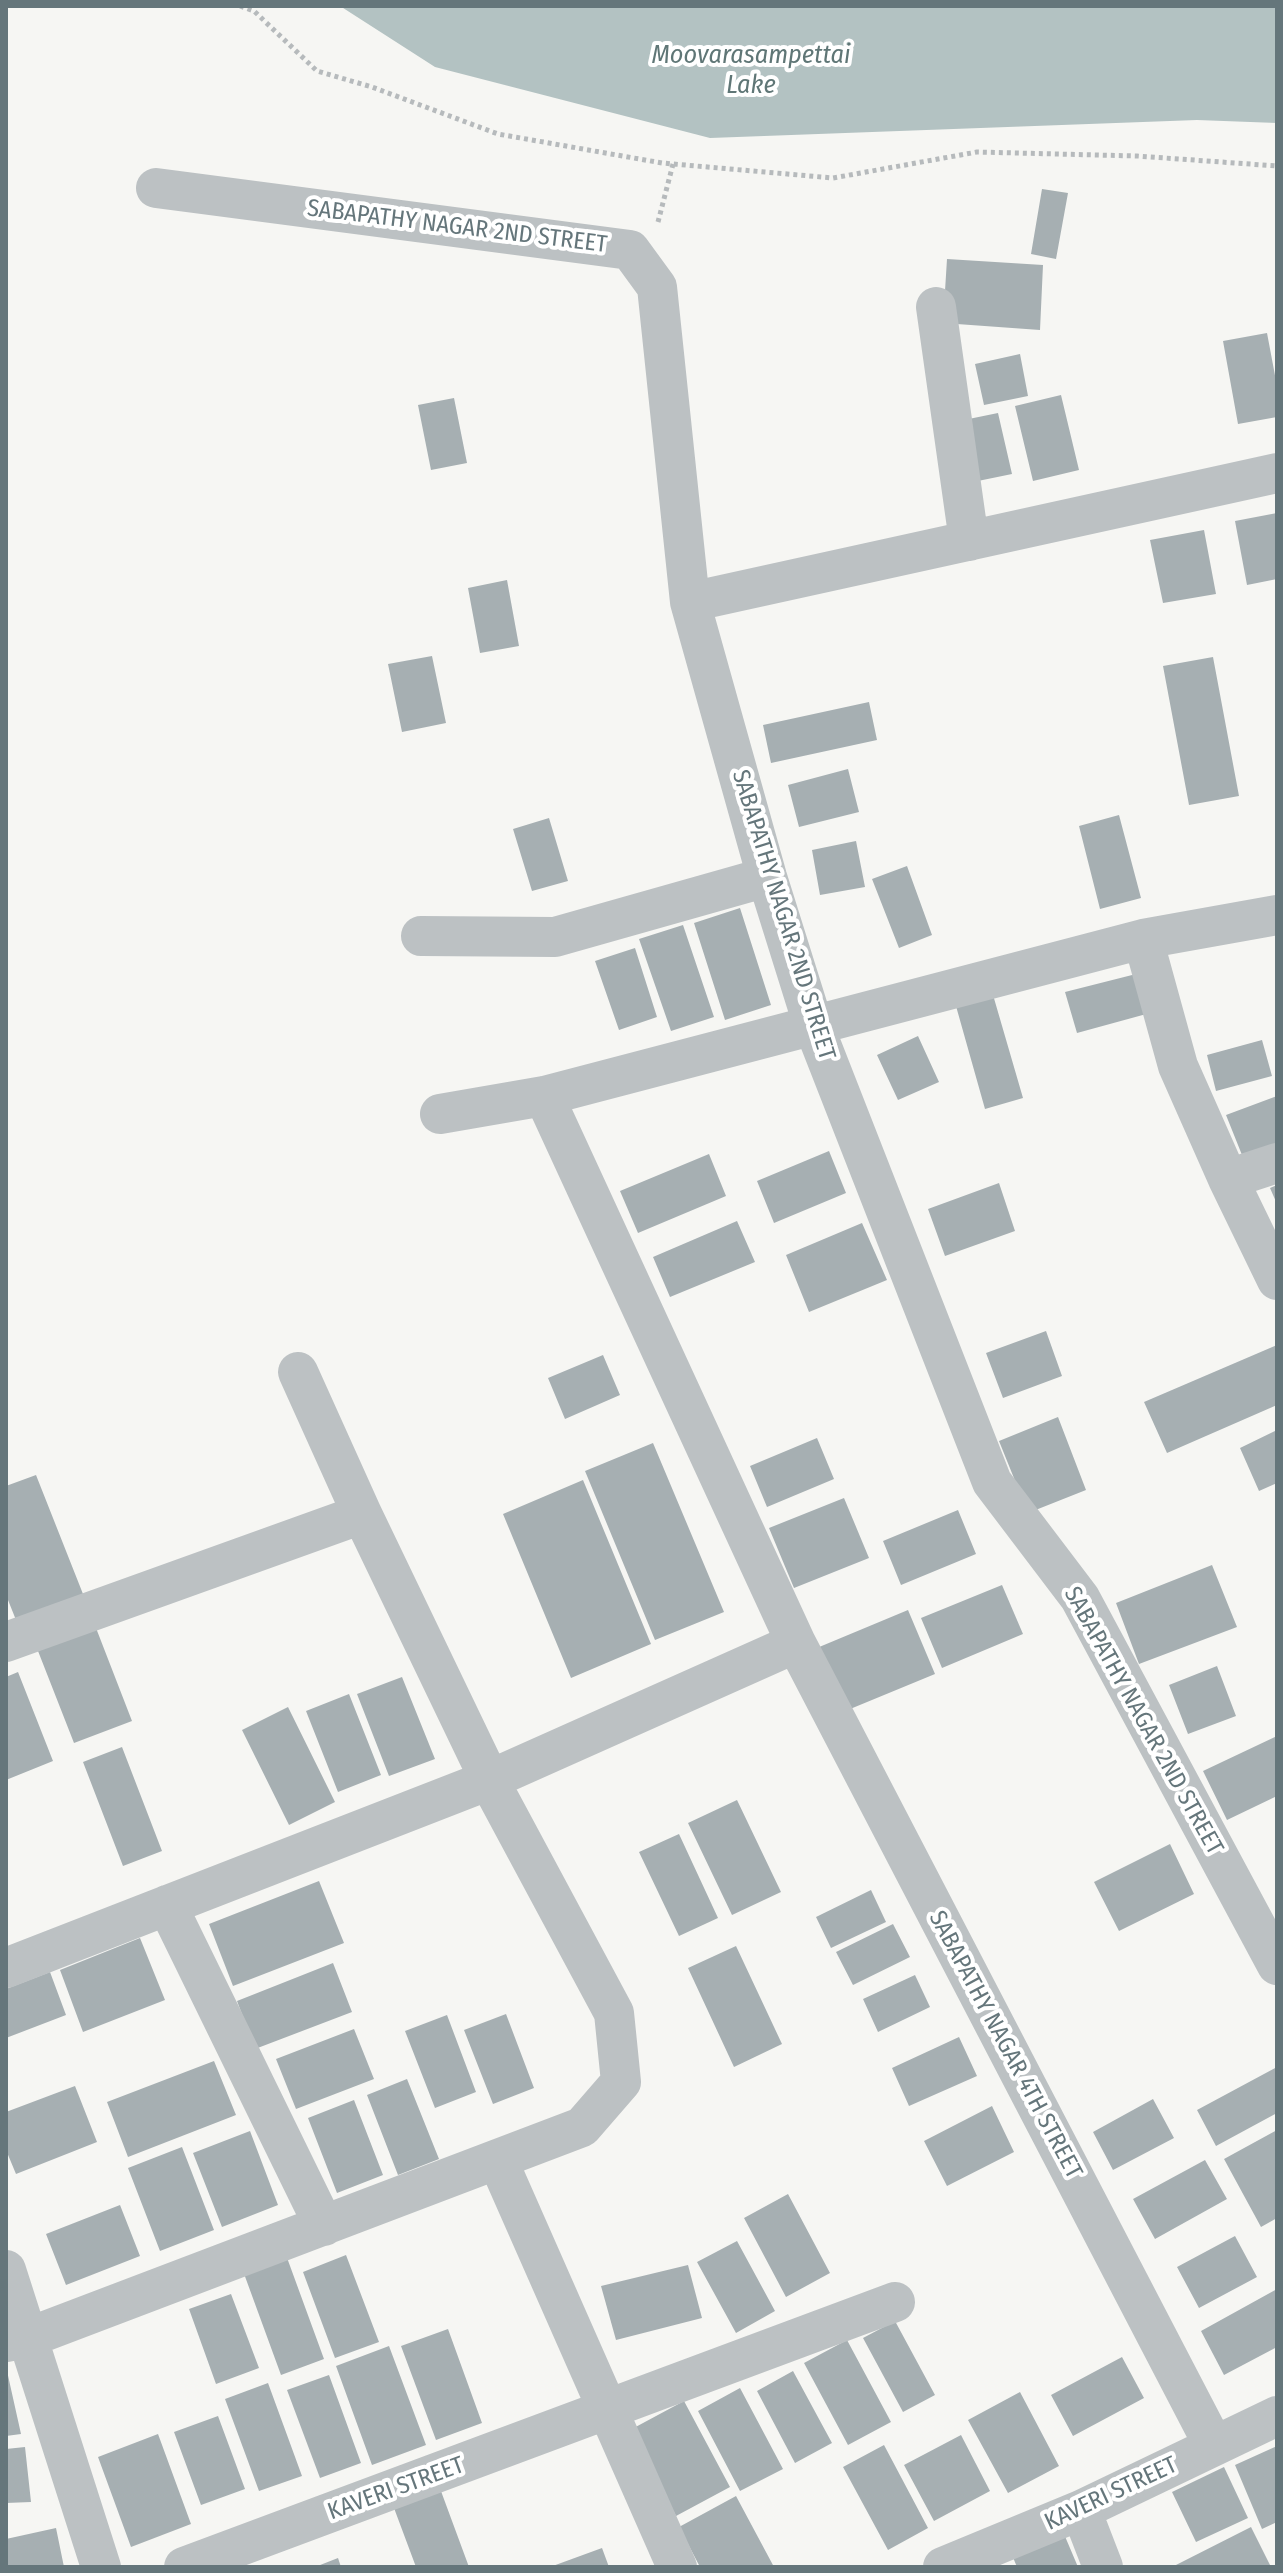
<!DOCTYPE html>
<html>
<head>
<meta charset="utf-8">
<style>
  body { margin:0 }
  #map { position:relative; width:1283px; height:2573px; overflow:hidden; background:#f6f6f3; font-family:"Fira Sans Condensed",sans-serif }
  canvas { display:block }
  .frame { position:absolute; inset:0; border:8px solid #65767b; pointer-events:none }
</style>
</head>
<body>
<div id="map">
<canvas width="1283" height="2573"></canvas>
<div class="frame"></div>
</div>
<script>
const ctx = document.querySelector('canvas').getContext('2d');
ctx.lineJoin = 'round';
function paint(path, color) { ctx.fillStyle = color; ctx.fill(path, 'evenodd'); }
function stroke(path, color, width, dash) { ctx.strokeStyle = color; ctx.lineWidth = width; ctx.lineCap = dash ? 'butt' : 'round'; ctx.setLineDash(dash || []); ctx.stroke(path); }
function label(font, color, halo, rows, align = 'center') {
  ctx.font = font + ' "Fira Sans Condensed",sans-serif'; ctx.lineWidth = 8; ctx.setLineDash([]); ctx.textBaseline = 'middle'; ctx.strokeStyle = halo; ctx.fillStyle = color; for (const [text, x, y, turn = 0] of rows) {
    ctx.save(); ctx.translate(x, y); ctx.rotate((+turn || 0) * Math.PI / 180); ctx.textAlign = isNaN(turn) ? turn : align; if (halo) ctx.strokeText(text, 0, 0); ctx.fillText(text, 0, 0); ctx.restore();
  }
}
const water = new Path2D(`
  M340,6H1277V123L1197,120L710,138L435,67Z`);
const building = new Path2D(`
  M1042,189L1068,193L1056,259L1031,254Z
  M947,259L1043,265L1040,330L943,323Z
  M1267,333L1277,386V417L1238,424L1223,341Z
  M1020,354L1028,396L984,405L975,364Z
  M1061,395L1079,470L1033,481L1015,406Z
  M454,398L467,463L431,470L418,405Z
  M998,413L1012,474L973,482L959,421Z
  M1277,513V579L1247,585L1235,521Z
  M1204,530L1216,594L1163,603L1150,540Z
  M507,580L519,646L480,653L468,588Z
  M432,656L446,723L402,732L388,664Z
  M1213,657L1239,796L1189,805L1163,666Z
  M869,702L877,740L771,763L763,725Z
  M848,769L859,812L799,827L788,785Z
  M1119,815L1141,898L1100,909L1079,826Z
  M549,818L568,881L532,891L513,829Z
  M856,841L865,887L820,895L812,850Z
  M907,866L932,935L899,948L872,879Z
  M740,908L771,1005L725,1020L694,923Z
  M683,925L714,1017L671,1031L639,939Z
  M635,948L657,1017L619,1030L595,961Z
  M1140,973L1150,1013L1077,1033L1065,992Z
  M991,988L1023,1098L985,1109L954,999Z
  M918,1036L939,1082L898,1100L877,1055Z
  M1262,1040L1272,1076L1216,1091L1207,1055Z
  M1277,1096V1146L1244,1160L1226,1115Z
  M829,1151L846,1193L774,1223L757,1181Z
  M709,1154L726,1196L638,1233L620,1191Z
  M999,1183L1015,1231L945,1256L928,1209Z
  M1277,1185V1204L1270,1188Z
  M737,1221L755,1262L670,1297L653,1257Z
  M862,1223L887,1280L809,1312L786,1255Z
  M1046,1331L1062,1376L1003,1398L986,1353Z
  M1277,1345V1405L1167,1453L1144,1402Z
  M603,1355L620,1395L565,1419L548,1378Z
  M1058,1417L1086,1490L1028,1513L999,1441Z
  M1277,1430V1483L1259,1491L1240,1448Z
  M817,1438L834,1479L767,1507L750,1466Z
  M653,1443L724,1612L655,1640L585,1471Z
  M36,1475L83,1594L16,1620L6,1595V1486Z
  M583,1480L651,1644L571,1678L503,1514Z
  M844,1498L869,1558L794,1588L769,1528Z
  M958,1510L976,1554L901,1585L883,1541Z
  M1212,1565L1237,1627L1139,1664L1116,1603Z
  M1002,1585L1023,1634L942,1668L921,1618Z
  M908,1610L935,1674L838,1714L812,1650Z
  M96,1628L132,1721L74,1743L38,1651Z
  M1217,1666L1236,1716L1188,1734L1169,1685Z
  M18,1672L53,1761L6,1780V1677Z
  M402,1677L435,1759L389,1776L357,1694Z
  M349,1694L381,1775L338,1792L306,1711Z
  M288,1707L335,1802L289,1825L242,1730Z
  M1277,1736V1796L1227,1820L1203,1771Z
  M122,1747L162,1851L123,1866L83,1762Z
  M737,1800L781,1892L732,1915L688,1823Z
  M679,1834L718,1918L679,1936L639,1852Z
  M1170,1844L1194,1894L1119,1931L1094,1882Z
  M319,1881L344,1943L233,1986L209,1924Z
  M871,1890L886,1922L831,1948L816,1917Z
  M893,1924L910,1957L853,1985L836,1952Z
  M140,1938L165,2000L83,2032L60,1970Z
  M736,1946L782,2044L734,2067L688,1968Z
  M333,1963L352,2012L255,2049L237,2001Z
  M50,1972L66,2015L6,2038V1989Z
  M915,1975L930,2007L878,2032L863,1999Z
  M506,2014L534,2088L493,2104L464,2030Z
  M447,2015L476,2092L435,2108L405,2031Z
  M354,2029L374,2079L296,2109L276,2059Z
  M959,2037L977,2076L909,2106L892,2068Z
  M214,2061L236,2115L128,2157L107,2102Z
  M1277,2067V2113L1216,2146L1197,2110Z
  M407,2079L439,2159L398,2175L367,2095Z
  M75,2086L97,2142L16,2174L6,2150V2112Z
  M1153,2099L1174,2138L1113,2170L1093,2132Z
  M354,2100L383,2175L337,2193L308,2118Z
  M992,2106L1014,2152L947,2186L924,2141Z
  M1277,2130V2218L1261,2227L1224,2159Z
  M250,2131L278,2205L222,2227L193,2153Z
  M182,2147L214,2230L160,2251L128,2168Z
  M1205,2160L1227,2199L1155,2239L1133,2199Z
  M788,2194L830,2273L786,2297L744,2218Z
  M120,2205L140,2256L66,2285L46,2234Z
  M1235,2236L1257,2277L1199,2308L1177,2267Z
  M737,2241L775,2311L736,2333L697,2262Z
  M286,2255L324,2359L281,2375L243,2271Z
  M346,2255L379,2342L335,2358L303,2272Z
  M688,2265L702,2318L616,2340L601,2286Z
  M1277,2289V2347L1224,2375L1201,2331Z
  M231,2294L259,2368L216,2384L189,2309Z
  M895,2321L935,2395L903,2412L863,2338Z
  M448,2329L482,2423L436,2440L401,2346Z
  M847,2340L891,2422L848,2445L804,2363Z
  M389,2346L426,2445L372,2465L336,2366Z
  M1122,2357L1144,2398L1073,2436L1051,2395Z
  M6,2371H7L21,2434L6,2436Z
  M793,2371L832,2443L795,2463L757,2391Z
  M329,2375L361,2463L320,2478L287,2390Z
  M268,2383L302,2476L259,2491L225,2399Z
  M740,2388L783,2469L740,2491L698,2411Z
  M1020,2392L1059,2466L1008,2493L968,2420Z
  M684,2401L730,2487L676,2516L630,2430Z
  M218,2416L245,2489L201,2505L174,2432Z
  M158,2434L191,2524L131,2547L98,2457Z
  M961,2435L990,2491L934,2521L904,2465Z
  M884,2445L928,2528L888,2550L843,2467Z
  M1277,2446V2522L1262,2529L1235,2465Z
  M25,2447L31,2502L6,2503V2449Z
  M1224,2467L1248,2518L1196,2542L1172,2492Z
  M438,2483L469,2567H416L391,2500Z
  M736,2496L774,2567H700L679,2527Z
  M1251,2527L1271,2567H1172Z
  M56,2528L64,2567H6V2539Z
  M1064,2534L1078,2567H1017L1012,2555Z
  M602,2548L609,2567H550Z
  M338,2558L341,2567H315Z`);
const path = new Path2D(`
  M240,6L254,11L317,71L372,87L498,134L662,163L833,178L977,152L1137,156L1277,166
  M658,222L673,164`);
const minor = new Path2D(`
  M156,188L630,250L657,287L690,602L767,877L813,1024L992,1482L1080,1598L1277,1965
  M936,307L969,541
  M690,602L1277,473
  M421,936L555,937L767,877
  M1143,939L1178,1066L1228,1179
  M440,1114L544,1096L1143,939L1277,915
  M1277,1163L1228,1179L1277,1280
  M6,1642L362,1514
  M796,1643L1214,2446
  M167,1905L324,2226
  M6,1968L489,1780L796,1643L544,1096
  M498,2161L677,2567
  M6,2270L101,2567
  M6,2342L27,2338L582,2127L621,2082L614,2013L498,1797L362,1514L298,1372
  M1081,2510L1103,2567
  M184,2567L895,2302
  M943,2567L1081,2510L1277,2416`);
const streetNames = [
  ["SABAPATHY NAGAR 2ND STREET",457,227,7],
  ["SABAPATHY NAGAR 2ND STREET",783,915,73],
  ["SABAPATHY NAGAR 2ND STREET",1143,1721,61],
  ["SABAPATHY NAGAR 4TH STREET",1005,2045,62],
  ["KAVERI STREET",396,2489,-20],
  ["KAVERI STREET",1111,2494,-25]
];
const waterNames = [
  ["Moovarasampettai",751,56],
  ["Lake",751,86]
];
paint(water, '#b3c2c2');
paint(building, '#a6afb2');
stroke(path, '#b6babc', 5, [4, 4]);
stroke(minor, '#bcc1c3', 40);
label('24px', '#65767b', '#fff', streetNames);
label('italic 26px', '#5f7676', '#fff', waterNames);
</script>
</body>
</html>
